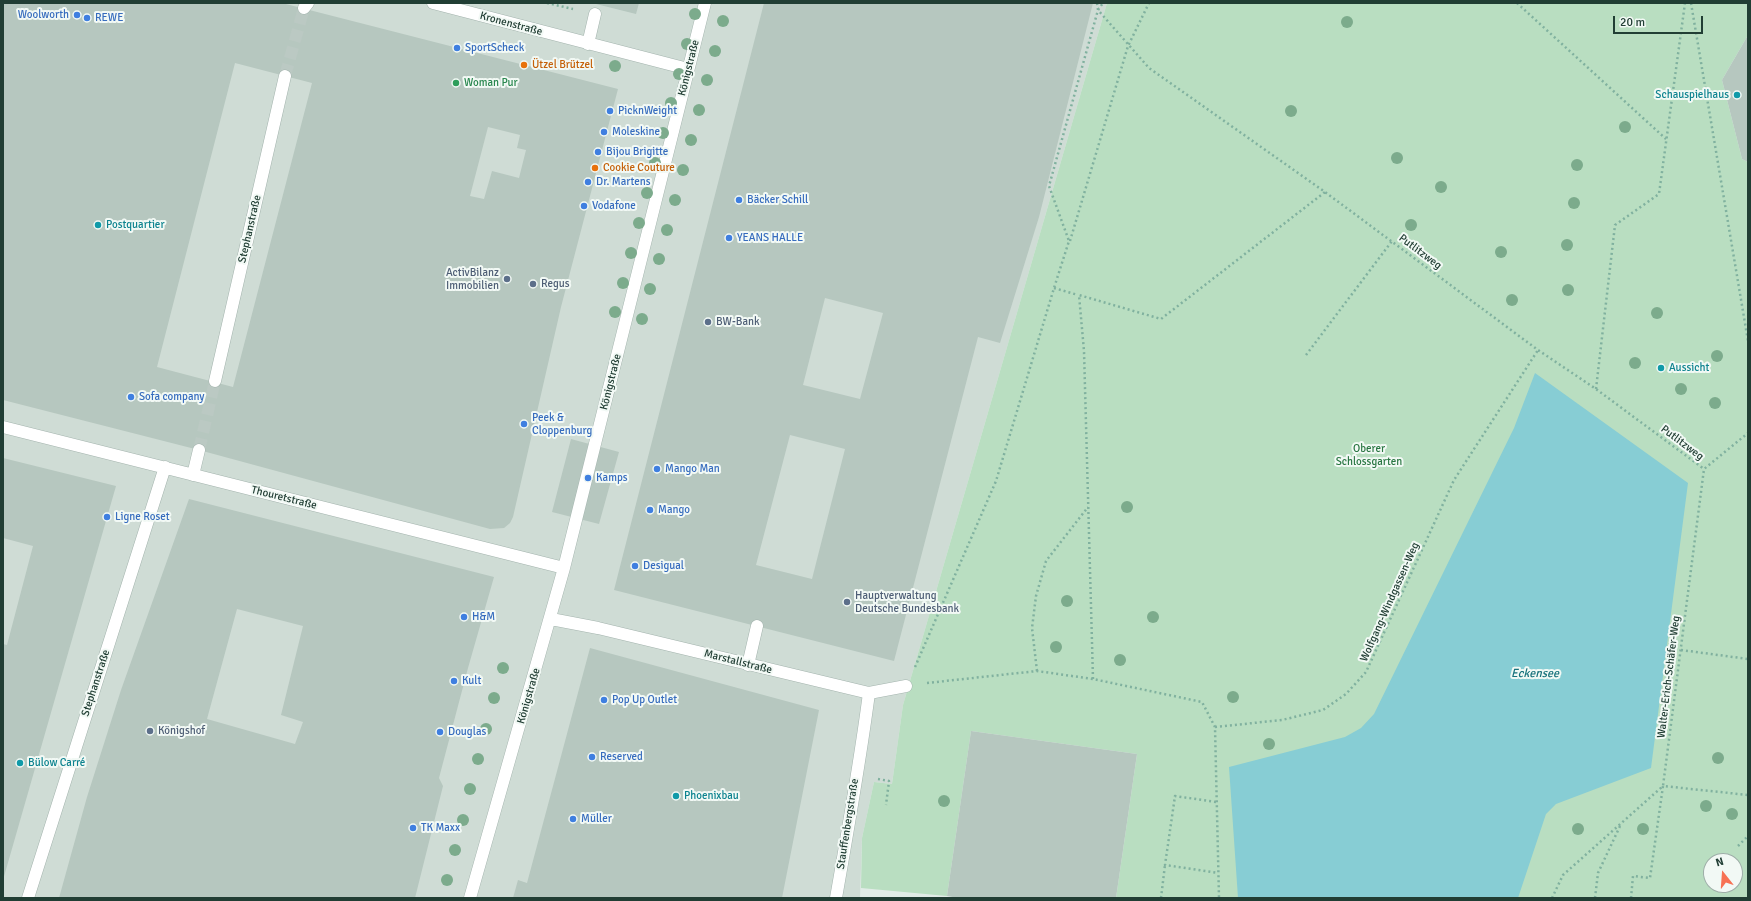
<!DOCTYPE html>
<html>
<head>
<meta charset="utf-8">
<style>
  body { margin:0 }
  #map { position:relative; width:1751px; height:901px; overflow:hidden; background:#e1ece7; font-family:Signika,sans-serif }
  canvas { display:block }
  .frame { position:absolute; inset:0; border:4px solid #213e34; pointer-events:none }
  .north { position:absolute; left:1703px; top:853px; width:40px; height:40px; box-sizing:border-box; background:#f2f9f5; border:1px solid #9eaea8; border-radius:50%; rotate:343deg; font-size:11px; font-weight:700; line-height:16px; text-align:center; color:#213e34 }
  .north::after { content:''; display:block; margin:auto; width:14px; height:18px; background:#f77254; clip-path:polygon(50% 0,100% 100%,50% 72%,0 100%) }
  .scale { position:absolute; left:1613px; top:16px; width:90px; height:18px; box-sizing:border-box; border:2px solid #213e34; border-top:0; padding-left:5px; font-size:12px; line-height:14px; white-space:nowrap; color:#213e34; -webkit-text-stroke:3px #f2f9f5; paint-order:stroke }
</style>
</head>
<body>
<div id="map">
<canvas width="1751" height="901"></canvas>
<div class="frame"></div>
<div class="north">N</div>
<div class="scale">20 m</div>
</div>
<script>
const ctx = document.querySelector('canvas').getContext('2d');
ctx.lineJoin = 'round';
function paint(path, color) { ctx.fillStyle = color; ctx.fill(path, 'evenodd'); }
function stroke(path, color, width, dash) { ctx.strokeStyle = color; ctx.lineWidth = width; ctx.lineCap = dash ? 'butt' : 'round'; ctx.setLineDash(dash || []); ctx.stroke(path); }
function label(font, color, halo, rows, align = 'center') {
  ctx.font = font + ' Signika,sans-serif'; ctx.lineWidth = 4; ctx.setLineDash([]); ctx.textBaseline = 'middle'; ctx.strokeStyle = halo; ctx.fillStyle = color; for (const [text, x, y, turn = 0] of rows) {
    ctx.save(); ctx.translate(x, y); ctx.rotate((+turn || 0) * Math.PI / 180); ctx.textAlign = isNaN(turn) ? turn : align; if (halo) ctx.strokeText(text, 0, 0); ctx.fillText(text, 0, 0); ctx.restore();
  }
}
const built = new Path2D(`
  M3,3H1107L903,705L892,784L874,782L862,838L860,898H3Z`);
const green = new Path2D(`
  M1107,3H1748V35L1722,80L1742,159L1748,162V898H1116L1137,754L971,731L947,896L861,888L862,838L874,782L892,784L903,705ZM1711,861H1735V885H1711Z`);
const water = new Path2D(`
  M1535,373L1688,483L1651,768L1556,804L1546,814L1518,898H1238L1229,767L1345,737L1361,728L1374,714L1514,428Z`);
const building = new Path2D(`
  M3,3H282L618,89L561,307L513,517L510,523L504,528L490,529L199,450L3,400ZM235,63L312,83L233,387L157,367ZM488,127L520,135L517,148L526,150L519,178L492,171L484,199L470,196Z
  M592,3H639L636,14Z
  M764,3H1093L1039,217L1000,343L978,337L894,661L614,590ZM825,298L883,313L860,399L803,385ZM790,435L845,449L812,579L756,565Z
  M1748,35V162L1742,159L1722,80Z
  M571,439L619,452L599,524L552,512Z
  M3,458L116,486L3,880V644L7,645L33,546L3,538Z
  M189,499L494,577L468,668L439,778L443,786L415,898H59L87,797L121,690ZM237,609L303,626L281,715L303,722L295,744L207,719Z
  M590,648L819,710L782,898H513L518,880L527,883Z
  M971,731L1137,754L1116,898H958L947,896Z`);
const minorTunnel = new Path2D(`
  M285,76L304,8
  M199,450L215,381`);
const path = new Path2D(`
  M547,3L573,9
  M1097,3L1098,10L1149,68L1325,192L1538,350L1596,389L1704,469
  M1517,3L1666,139
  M1691,3L1748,341
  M1070,241L1128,46L1149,3
  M1054,288L1078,295
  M1306,355L1392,241
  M1596,389L1615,225L1659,194L1685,3
  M1681,650L1748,659
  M915,667L996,481L1054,288L1069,241L1049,186L1098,10L1103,3
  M1037,671L1032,628L1036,596L1046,561L1088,507
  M1093,679L1084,351L1079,295L1161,319L1325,192
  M927,683L1037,671L1093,679L1202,702L1215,727L1219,898
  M1215,727L1282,720L1323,710L1346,694L1366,672L1454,480L1538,350
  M878,779L889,781L886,805
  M1216,802L1175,796L1165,865L1218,873
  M1738,846L1748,836
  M1161,898L1165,865
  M1552,898L1563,875L1663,786L1704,469L1748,433
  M1595,898L1598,873L1621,824
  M1631,898L1633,876L1650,878L1663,786L1748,795`);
const minor = new Path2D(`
  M433,3L688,69
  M304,8L308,3
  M588,44L595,14
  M215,381L285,76
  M3,427L564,568
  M193,475L199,450
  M551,619L598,628L869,693C860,762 848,830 836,898
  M748,665L757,626
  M869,693L906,686
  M28,898L165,467
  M470,898L564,568L705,3`);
const trees = [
  [695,14],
  [723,21],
  [1347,22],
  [687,44],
  [715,51],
  [615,66],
  [679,74],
  [707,80],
  [671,103],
  [699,110],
  [1291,111],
  [1625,127],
  [663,133],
  [691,140],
  [1397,158],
  [655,163],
  [1577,165],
  [683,170],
  [1441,187],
  [647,193],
  [675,200],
  [1574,203],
  [639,223],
  [1411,225],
  [667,230],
  [1567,245],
  [1501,252],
  [631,253],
  [659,259],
  [623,283],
  [650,289],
  [1568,290],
  [1512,300],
  [615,312],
  [1657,313],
  [642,319],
  [1717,356],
  [1635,363],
  [1681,389],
  [1715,403],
  [1127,507],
  [1067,601],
  [1153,617],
  [1056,647],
  [1120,660],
  [503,668],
  [1233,697],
  [494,698],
  [486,729],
  [1269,744],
  [1718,758],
  [478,759],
  [470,789],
  [944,801],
  [1706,806],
  [1732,814],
  [463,820],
  [1578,829],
  [1643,829],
  [455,850],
  [447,880]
];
const markers = [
  [77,15,4,"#3f7fe0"],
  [87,18,4,"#3f7fe0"],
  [457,48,4,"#3f7fe0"],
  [524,65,4,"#e8710a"],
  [456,83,4,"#2e9e5b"],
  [1737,95,4,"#0f9aa8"],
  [610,111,4,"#3f7fe0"],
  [604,132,4,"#3f7fe0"],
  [598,152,4,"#3f7fe0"],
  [595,168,4,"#e8710a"],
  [588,182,4,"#3f7fe0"],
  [739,200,4,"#3f7fe0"],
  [584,206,4,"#3f7fe0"],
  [98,225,4,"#0f9aa8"],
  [729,238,4,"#3f7fe0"],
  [507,279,4,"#5c6f8a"],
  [533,284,4,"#5c6f8a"],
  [708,322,4,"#5c6f8a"],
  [1661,368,4,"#0f9aa8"],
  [131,397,4,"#3f7fe0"],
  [524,424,4,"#3f7fe0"],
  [657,469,4,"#3f7fe0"],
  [588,478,4,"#3f7fe0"],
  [650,510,4,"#3f7fe0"],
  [107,517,4,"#3f7fe0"],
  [635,566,4,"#3f7fe0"],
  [847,602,4,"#5c6f8a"],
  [464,617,4,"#3f7fe0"],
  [454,681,4,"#3f7fe0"],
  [604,700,4,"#3f7fe0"],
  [150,731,4,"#5c6f8a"],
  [440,732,4,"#3f7fe0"],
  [592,757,4,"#3f7fe0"],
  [20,763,4,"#0f9aa8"],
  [676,796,4,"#0f9aa8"],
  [573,819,4,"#3f7fe0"],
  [413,828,4,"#3f7fe0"]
];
const shopNames = [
  ["Woolworth",69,15,"right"],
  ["REWE",95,18],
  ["SportScheck",465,48],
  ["PicknWeight",618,111],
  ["Moleskine",612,132],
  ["Bijou Brigitte",606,152],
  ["Dr. Martens",596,182],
  ["Bäcker Schill",747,200],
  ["Vodafone",592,206],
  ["YEANS HALLE",737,238],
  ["Sofa company",139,397],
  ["Peek &",532,418],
  ["Cloppenburg",532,431],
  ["Mango Man",665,469],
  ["Kamps",596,478],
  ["Mango",658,510],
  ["Ligne Roset",115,517],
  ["Desigual",643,566],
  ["H&M",472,617],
  ["Kult",462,681],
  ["Pop Up Outlet",612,700],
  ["Douglas",448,732],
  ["Reserved",600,757],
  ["Müller",581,819],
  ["TK Maxx",421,828]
];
const streetNames = [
  ["Kronenstraße",511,24,15],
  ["Königstraße",689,68,-76],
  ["Stephanstraße",250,229,-77],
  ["Putlitzweg",1420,252,37],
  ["Königstraße",611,382,-76],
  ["Putlitzweg",1682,443,37],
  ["Thouretstraße",284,498,14],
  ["Wolfgang-Windgassen-Weg",1390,602,-66],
  ["Marstallstraße",738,662,14],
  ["Walter-Erich-Schäfer-Weg",1669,677,-83],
  ["Stephanstraße",96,683,-72],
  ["Königstraße",529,696,-74],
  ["Stauffenbergstraße",848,824,-81]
];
const foodNames = [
  ["Ützel Brützel",532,65],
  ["Cookie Couture",603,168]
];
const leisureNames = [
  ["Woman Pur",464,83]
];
const cultureNames = [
  ["Schauspielhaus",1729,95,"right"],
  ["Postquartier",106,225],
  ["Aussicht",1669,368],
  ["Bülow Carré",28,763],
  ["Phoenixbau",684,796]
];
const serviceNames = [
  ["ActivBilanz",499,273,"right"],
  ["Immobilien",499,286,"right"],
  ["Regus",541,284],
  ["BW-Bank",716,322],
  ["Hauptverwaltung",855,596],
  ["Deutsche Bundesbank",855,609],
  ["Königshof",158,731]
];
const parkNames = [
  ["Oberer",1369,449],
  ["Schlossgarten",1369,462]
];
const waterNames = [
  ["Eckensee",1535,674]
];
paint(built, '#cfdcd5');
paint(green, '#b9dec1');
paint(water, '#87cdd4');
paint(building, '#b6c7bf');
stroke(minorTunnel, '#bbc9c3', 12, [12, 6]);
stroke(minor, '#a4b4ae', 13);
stroke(path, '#80b19f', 2.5, [2, 3]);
stroke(minor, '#fff', 12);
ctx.fillStyle = '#7cab8c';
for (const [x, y] of trees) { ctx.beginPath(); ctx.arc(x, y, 6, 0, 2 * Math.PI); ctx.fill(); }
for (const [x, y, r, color] of markers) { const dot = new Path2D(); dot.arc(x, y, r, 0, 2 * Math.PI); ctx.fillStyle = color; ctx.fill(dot); stroke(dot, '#f2f9f5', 1.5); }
label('11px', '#366cbe', '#f2f9f5', shopNames, 'left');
label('11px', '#213e34', '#f2f9f5', streetNames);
label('11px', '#c56008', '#f2f9f5', foodNames, 'left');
label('11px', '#27864d', '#f2f9f5', leisureNames, 'left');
label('11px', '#0d838f', '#f2f9f5', cultureNames, 'left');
label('11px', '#4e5e75', '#f2f9f5', serviceNames, 'left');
label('11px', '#297642', '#f2f9f5', parkNames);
label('italic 12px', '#18727c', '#f2f9f5', waterNames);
</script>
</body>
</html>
